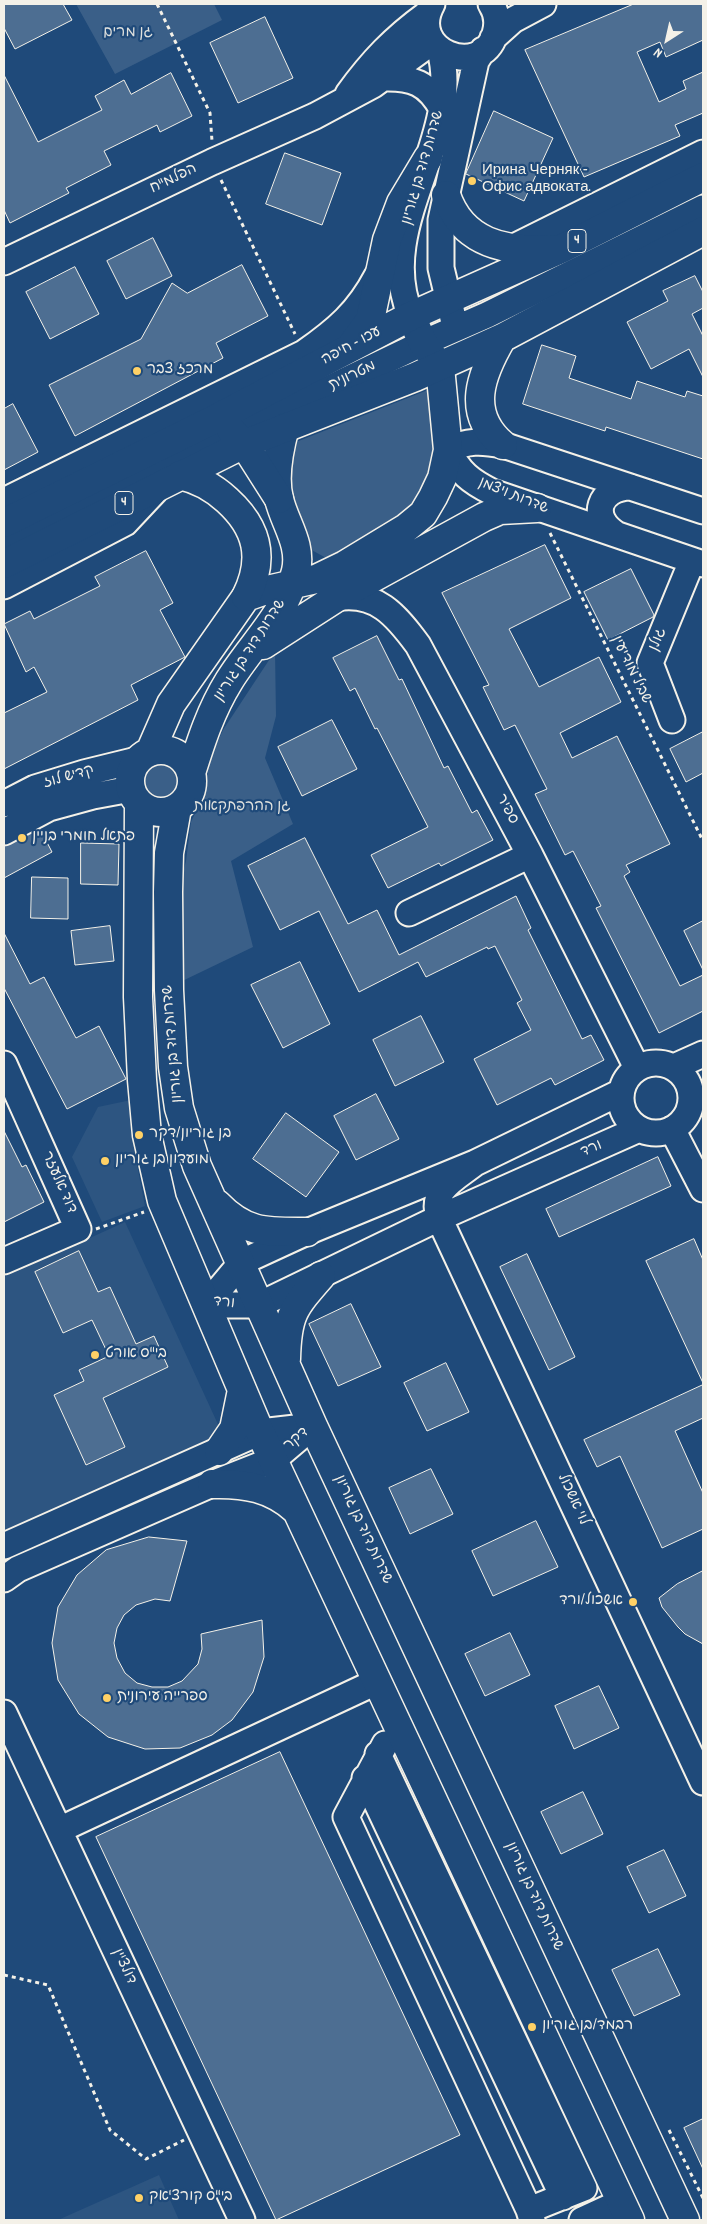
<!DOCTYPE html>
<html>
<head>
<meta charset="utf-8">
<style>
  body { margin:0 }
  #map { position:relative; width:707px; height:2224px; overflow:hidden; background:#1f4a7a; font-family:Dekko,sans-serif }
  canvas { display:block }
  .frame { position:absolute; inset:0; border:5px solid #f4f1e8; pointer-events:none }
  .north { position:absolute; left:642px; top:15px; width:50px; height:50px; -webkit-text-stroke:4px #1f4a7a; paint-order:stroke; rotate:215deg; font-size:14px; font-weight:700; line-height:20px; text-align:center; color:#f4f1e8 }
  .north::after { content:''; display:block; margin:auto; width:18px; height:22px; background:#f4f1e8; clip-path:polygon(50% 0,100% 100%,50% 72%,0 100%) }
</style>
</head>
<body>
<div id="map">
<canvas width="707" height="2224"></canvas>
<div class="frame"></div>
<div class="north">N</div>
</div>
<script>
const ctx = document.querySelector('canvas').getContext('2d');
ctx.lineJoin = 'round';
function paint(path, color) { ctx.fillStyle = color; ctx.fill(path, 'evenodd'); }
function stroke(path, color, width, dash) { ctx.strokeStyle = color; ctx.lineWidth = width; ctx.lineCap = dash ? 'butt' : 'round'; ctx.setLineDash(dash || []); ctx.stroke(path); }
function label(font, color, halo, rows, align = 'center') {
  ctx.font = font + ' Dekko,"Playpen Sans Hebrew",sans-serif'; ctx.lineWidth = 4.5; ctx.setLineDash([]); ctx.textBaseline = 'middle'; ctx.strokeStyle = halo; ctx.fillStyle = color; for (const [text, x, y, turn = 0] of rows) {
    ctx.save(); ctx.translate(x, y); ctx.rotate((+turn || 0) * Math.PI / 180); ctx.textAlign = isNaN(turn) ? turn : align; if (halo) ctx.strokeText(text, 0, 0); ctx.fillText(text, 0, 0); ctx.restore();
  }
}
const built = new Path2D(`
  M131,1100L137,1165L145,1206L102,1222L72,1157L98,1107Z
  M125,1222L222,1433L4,1532V1277Z
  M159,2175L179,2220H58Z`);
const green = new Path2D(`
  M76,4H214L222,20L115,74Z
  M433,388L439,445L418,510L328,559L308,548L289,500L291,451L296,442Z
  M275,651L276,716L265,758L293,824L231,861L253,947L176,984L178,893L186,861L191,822L207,788L208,763L223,730Z
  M140 781a21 21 0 1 1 42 0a21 21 0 1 1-42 0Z`);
const building = new Path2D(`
  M4,4H63L72,20L15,49L4,28Z
  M634,4H703V40L666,57L660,42L637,52L659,102L686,89L683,81L703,72V113L675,125L680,136L584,177L525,50Z
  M265,17L293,78L238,103L210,43Z
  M171,73L192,116L160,132L157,125L104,151L111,165L66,188L69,193L10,223L4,210V75L38,142L102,110L95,96L124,80L131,94Z
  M494,111L553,138L524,201L466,174Z
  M285,153L341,173L322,225L266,204Z
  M153,238L172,276L126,299L107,261Z
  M242,265L268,316L216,343L223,358L75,436L49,385L141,339L172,283L187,293Z
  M75,267L99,314L50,339L26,292Z
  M695,276L703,292V308L692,314L703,336V377L689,349L651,369L627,322L668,301L663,291Z
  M542,345L576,356L569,378L631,399L637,381L685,397L687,391L703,396V459L606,427L605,431L523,404Z
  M13,404L38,452L4,470V409Z
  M545,545L571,598L509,629L539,687L599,657L621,702L560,733L572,758L617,736L670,844L626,865L630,872L624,876L680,986L703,975V1011L659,1033L596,908L601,906L573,851L565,855L535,794L547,789L515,725L504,730L483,687L489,685L442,593Z
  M146,551L173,603L160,610L185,657L131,685L138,700L4,769V713L47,692L34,667L26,672L4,624L30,611L34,619L100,586L95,577Z
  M631,569L654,615L653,617L608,640L584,592Z
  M377,636L399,680L402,679L444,768L448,766L472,813L477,810L493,840L441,866L439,863L388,888L371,855L428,827L377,728L375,729L355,688L350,691L333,658Z
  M332,720L357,769L302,796L278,747Z
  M703,732V773L686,782L670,749Z
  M40,829L52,852L4,878V846Z
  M305,838L348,924L377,910L399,955L516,896L531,928L528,930L582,1039L591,1035L604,1060L555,1085L551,1078L497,1105L474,1059L531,1030L517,1003L522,1000L495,946L488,949L487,947L426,977L418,962L359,992L319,911L280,930L248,866Z
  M81,843L119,844L118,885L81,884Z
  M32,877L68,878V919L31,918Z
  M703,921V970L684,931Z
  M110,926L114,961L75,965L71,931Z
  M4,933L30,984L44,977L76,1038L99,1026L126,1079L67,1109L4,988Z
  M300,962L330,1024L283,1048L251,985Z
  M421,1016L444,1062L395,1086L373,1040Z
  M376,1094L399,1139L356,1160L334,1116Z
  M286,1113L339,1152L306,1197L253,1159Z
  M4,1131L22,1167L26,1165L44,1202L4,1222Z
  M658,1157L671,1186L559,1237L546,1209Z
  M694,1239L703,1260V1383L646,1261Z
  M79,1251L98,1292L110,1287L136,1344L154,1336L168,1367L103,1398L125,1447L86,1465L54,1395L84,1381L79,1370L109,1356L92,1320L63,1333L35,1272Z
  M527,1254L575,1357L549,1370L500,1267Z
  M351,1304L381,1367L338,1386L309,1324Z
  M446,1363L469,1412L427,1431L404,1383Z
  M703,1385V1418L675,1431L703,1493V1529L662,1548L620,1456L597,1467L584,1440Z
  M431,1469L453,1514L410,1534L389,1488Z
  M536,1521L558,1567L493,1596L472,1551Z
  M149,1537L187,1541L170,1601L155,1599L136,1605L124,1615L117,1628L114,1643L117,1658L125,1673L137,1683L152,1687H168L182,1681L198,1664L202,1649L201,1634L262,1620L264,1657L253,1692L232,1720L212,1735L180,1748L145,1749L108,1737L79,1714L58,1680L52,1643L58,1607L77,1575L106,1550Z
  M703,1571V1644L685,1634L678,1627L662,1607L659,1598L677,1584Z
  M510,1633L530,1675L485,1696L465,1654Z
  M599,1686L619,1728L574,1749L555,1706Z
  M280,1752L460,2135L276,2220L96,1837Z
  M583,1792L603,1834L561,1854L541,1812Z
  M664,1850L686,1896L649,1913L627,1867Z
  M658,1949L680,1995L634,2016L612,1970Z
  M703,2119V2169L684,2128Z`);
const path = new Path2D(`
  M157,4L210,113L212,141
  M221,180L295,334
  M550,533L703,841
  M96,1229L144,1212
  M4,1975L48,1985L110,2130L146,2159L184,2140
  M669,2130L703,2198`);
const minor = new Path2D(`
  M432,4C406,51 481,80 495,34C498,24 497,13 491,4
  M493,38L513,20L543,4
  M383,78C412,77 428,83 442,109
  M348,94C372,61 394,38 427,14
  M510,249L703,153
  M4,262L212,162L315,116L373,85L432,42
  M411,316C372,226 464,140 440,50
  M453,318L441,268V220L476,61L483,50
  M4,501L304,353C337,330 358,312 377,276
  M703,511L503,445C482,441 467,440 448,450C460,473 470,481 492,492L703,564
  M616,534C589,517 599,488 630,487
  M4,548L236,433L423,343L487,315L703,208
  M4,586L125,523L155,491
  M336,598C376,591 396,615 418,645L530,855L637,1068
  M672,720L650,663L692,561
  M4,804L35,788L84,773L137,760
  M4,832L49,808L93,796L131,789
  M409,913L530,855
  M621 1098a35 35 0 1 1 70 0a35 35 0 1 1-70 0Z
  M4,1064L78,1229L4,1261
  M674,1067L703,1054
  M672,1129L703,1189
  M475,1163C455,1179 430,1189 439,1218L703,1782
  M206,1305H259L439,1218L639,1129
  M206,1305L242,1262L307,1232L475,1163L621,1092
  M4,1546L260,1432L313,1426
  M4,1579L18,1569L212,1484L273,1460L313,1426
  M4,1713L242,2220
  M385,1744L346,1817L529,2210
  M378,1754L584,2188L529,2210L532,2220
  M365,1778L563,2197
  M59,1830L376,1682
  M582,2220L621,2202`);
const major = new Path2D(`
  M263,645L336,598L484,517L500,510L537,508
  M130 781a31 31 0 1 1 62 0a31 31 0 1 1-62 0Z
  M150,752L171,704L246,597L263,591L316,579L345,565L406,528L423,514L433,497L442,478L448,450L440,367L423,343L411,316
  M191,773C201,741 211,710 229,681C251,645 286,614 296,571C302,544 285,524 279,499C273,476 279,449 285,427
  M139,804L138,997L142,1080L147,1135L162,1201L260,1432L630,2220
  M177,808L169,853L168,892L169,990L173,1067L179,1108L197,1166L313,1426L685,2220
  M217,1204C246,1234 267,1232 307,1232
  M286,1359C287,1315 293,1308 321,1276
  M219,1451L234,1429L242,1390
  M212,1484C245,1483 272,1488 296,1510`);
const highway = new Path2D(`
  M446,195C462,243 505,252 550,249
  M502,338C481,374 465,413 503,445
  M351,346L370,320L387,240L401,203L428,158
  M231,430L244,444L279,499
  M180,475C198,479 214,488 227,500C258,528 265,559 246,597
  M4,523L213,420L411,316L561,249L703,177
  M4,564L244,444L415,377L502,338L703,231`);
const markers = [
  [472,181,5,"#ffd166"],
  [137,371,5,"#ffd166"],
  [22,838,5,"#ffd166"],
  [139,1135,5,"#ffd166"],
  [105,1161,5,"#ffd166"],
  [95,1355,5,"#ffd166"],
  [633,1602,5,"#ffd166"],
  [107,1698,5,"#ffd166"],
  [532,2027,5,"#ffd166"],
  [139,2198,5,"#ffd166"]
];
const shields = [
  [577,241,18],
  [124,503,18]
];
const shieldNames = [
  ["4",577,241],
  ["4",124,503]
];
const parkNames = [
  ["גן מרים",128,34],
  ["גן ההרפתקאות",242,808]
];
const streetNames = [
  ["שדרות דוד בן גוריון",424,168,-74],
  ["הפלמ\"ח",174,180,-26],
  ["עכו - חיפה",352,347,-28],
  ["מטרונית",353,377,-25],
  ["שדרות ויצמן",513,497,22],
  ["גולן",659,640,-67],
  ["שדרות דוד בן גוריון",251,651,-57],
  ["שביל מודיעין",630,670,64],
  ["קדיש לוז",69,778,-16],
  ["ספיר",506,810,62],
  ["שדרות דוד בן גוריון",174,1044,-95],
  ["ורד",592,1150,-24],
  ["דוד אלעזר",58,1183,66],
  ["ורד",224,1304,5],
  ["דקר",297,1440,-40],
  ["לוי אשכול",572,1500,65],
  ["שדרות דוד בן גוריון",362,1530,65],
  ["שדרות דוד בן גוריון",533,1897,65],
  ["דולצ'ין",123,1967,65]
];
const poiNames = [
  ["Ирина Черняк -",482,172],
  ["Офис адвоката.",482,189],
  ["מרכז צבר",147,371],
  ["פתאל חומרי בניין",32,838],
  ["בן גוריון/דקר",149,1135],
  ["מועדון בן גוריון",115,1161],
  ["בי\"ס אורט",105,1355],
  ["אשכול/ורד",623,1602,"right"],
  ["ספרייה עירונית",117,1698],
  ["רבמד/בן גוריון",542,2027],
  ["בי\"ס קורצ'אק",149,2198]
];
paint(built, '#2d5581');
paint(green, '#3a5f88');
paint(building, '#4d6e92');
stroke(building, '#f4f1e8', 1);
stroke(minor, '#f4f1e8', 29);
stroke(major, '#f4f1e8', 31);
stroke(highway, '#f4f1e8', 31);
stroke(path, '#f4f1e8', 3, [4, 4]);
stroke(minor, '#1f4a7a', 25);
stroke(major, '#1f4a7a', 28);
stroke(highway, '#1f4a7a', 28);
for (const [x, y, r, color] of markers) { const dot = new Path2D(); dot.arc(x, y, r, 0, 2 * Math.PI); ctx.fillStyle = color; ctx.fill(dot); stroke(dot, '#1f4a7a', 2); }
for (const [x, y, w] of shields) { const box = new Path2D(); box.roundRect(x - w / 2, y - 11.5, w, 23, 4); ctx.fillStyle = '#1f4a7a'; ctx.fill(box); stroke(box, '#f4f1e8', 1); }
label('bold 14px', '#f4f1e8', null, shieldNames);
label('15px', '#e1e2de', '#1f4a7a', parkNames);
label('15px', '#f4f1e8', '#1f4a7a', streetNames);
label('15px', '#f4f1e8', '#1f4a7a', poiNames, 'left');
</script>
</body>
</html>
